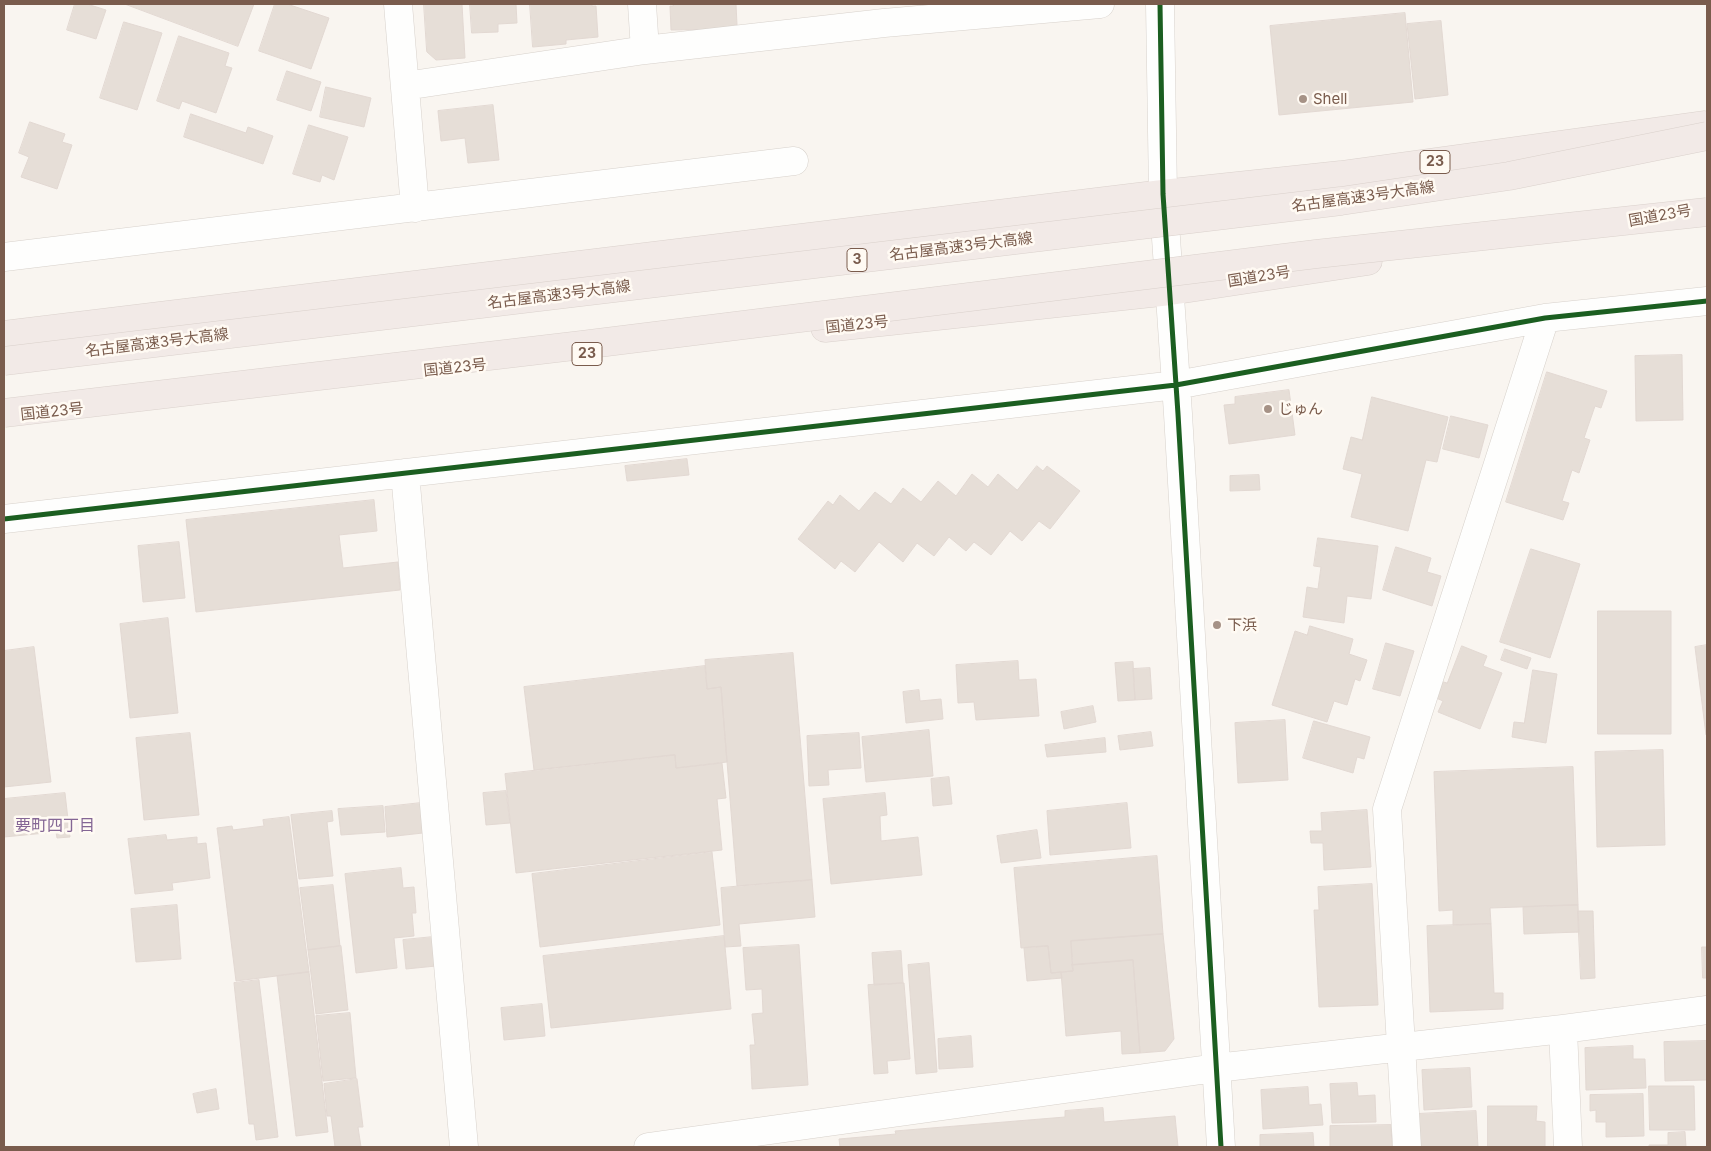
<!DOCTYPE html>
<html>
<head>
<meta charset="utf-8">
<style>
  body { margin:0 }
  #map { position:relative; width:1711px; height:1151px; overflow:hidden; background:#f9f5f0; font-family:Inter,sans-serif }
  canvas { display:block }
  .frame { position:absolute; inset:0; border:5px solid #7a5c4d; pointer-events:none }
</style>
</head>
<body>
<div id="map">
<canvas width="1711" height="1151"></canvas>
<div class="frame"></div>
</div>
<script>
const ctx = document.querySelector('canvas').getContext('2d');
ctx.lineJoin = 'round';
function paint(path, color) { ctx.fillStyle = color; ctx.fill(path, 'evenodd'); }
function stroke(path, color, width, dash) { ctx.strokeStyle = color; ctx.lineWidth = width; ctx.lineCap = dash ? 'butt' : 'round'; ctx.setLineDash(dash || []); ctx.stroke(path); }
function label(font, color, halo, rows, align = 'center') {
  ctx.font = font + ' Inter,"Noto Sans JP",sans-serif'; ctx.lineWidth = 5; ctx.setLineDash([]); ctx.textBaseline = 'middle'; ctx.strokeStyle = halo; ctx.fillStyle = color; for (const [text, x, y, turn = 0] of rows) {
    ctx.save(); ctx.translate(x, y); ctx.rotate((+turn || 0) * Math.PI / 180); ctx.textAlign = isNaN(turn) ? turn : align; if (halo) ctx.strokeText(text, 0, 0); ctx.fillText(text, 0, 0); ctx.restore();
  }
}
const building = new Path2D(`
  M75,4H87L106,10L96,39L67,30Z
  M125,4H254L238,46Z
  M275,4H287L329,18L311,69L259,51Z
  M424,4H462L465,58L436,60L427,52Z
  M470,4H516L517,23L498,24V32L472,33Z
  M530,4H592V6H596L598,37L566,40V44L533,47Z
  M673,4H736L737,25H734V29L671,30L670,6H673Z
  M1405,13L1413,102L1279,115L1270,26Z
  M1441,21L1448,95L1415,99L1407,24Z
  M124,22L162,33L137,110L100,98Z
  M179,36L229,53L225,66L232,68L216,113L182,101L179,109L157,101Z
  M287,71L321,82L311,111L277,100Z
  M326,87L371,98L364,127L320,117Z
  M493,105L499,160L468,163L465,138L441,141L438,111Z
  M191,114L246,133L248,127L273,136L263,164L184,137Z
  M30,122L65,134L62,142L72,145L57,189L21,177L29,157L19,153Z
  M309,125L348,137L334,180L322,175L320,182L293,174Z
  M1682,355L1683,420L1636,421L1635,356Z
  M1547,372L1607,391L1601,408L1595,406L1584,438L1590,440L1579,473L1572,470L1562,501L1569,503L1563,520L1506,502Z
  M1289,390L1295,435L1229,444L1224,405L1235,404V397Z
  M1372,397L1448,417L1437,462L1426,460L1408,531L1351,517L1362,474L1343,469L1351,437L1362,440Z
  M1451,416L1488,425L1479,458L1443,449Z
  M687,459L689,475L627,481L625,466Z
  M1037,466L1043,471L1047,466L1080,491L1050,529L1039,521L1022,541L1010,531L991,555L974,542L966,551L949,537L934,556L917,543L903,562L879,542L855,572L841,561L835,569L798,539L828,501L833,505L840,495L859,511L875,492L891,504L903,488L921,502L938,481L956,496L972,474L988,487L998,474L1017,490Z
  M1259,475L1260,490L1230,491V476Z
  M374,500L377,531L339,535L343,568L398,562L400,590L196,612L186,520Z
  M1318,538L1378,546L1371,599L1347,596L1344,623L1303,617L1307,587L1318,589L1321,567L1314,566Z
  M179,542L185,598L143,602L138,546Z
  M1396,547L1431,558L1427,572L1441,576L1432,606L1383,590Z
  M1531,549L1580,564L1550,658L1500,642Z
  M1598,611H1671V734H1598Z
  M168,618L178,713L130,718L120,624Z
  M1310,626L1353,639L1349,654L1367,660L1360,681L1355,679L1347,705L1334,701L1327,722L1272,705L1295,631L1307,635Z
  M1386,643L1414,651L1400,696L1373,689Z
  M1707,645V735H1706L1695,647Z
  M1462,646L1487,656L1483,666L1502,673L1480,729L1438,712L1443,701L1434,697L1440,681L1447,683Z
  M34,647L51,782L4,787V651Z
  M1505,649L1531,658L1527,669L1501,660Z
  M793,653L812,880L737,886L721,687L707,689L705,660Z
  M1018,661L1019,680L1036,679L1039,716L976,720L974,702L958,703L956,665Z
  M1133,662L1135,700L1118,701L1115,663Z
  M705,666L707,689L721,687L727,762L676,768L675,755L534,770L524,687Z
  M1150,668L1152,699L1135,700L1133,669Z
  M1533,670L1557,674L1546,743L1512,737L1514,722L1524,723Z
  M919,690L920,701L941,699L943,719L906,723L903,692Z
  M1093,706L1096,722L1064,729L1061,712Z
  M1285,720L1288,780L1238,783L1235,723Z
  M1314,721L1370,737L1364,759L1357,757L1353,773L1303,758Z
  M929,730L933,776L866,782L862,737Z
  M1151,732L1153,746L1120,750L1118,736Z
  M190,733L199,815L144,820L136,738Z
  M859,733L861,768L828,770L829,785L809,786L807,736Z
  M1105,738L1106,752L1047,757L1045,745Z
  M1663,750L1665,845L1597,847L1595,752Z
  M675,755L676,768L722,763L726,798L717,799L722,850L516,873L505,774Z
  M1573,767L1578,905L1490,908L1491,924L1453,925V910L1439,911L1434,772Z
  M949,777L952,804L933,806L931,779Z
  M506,791L510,823L486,825L483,793Z
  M65,793L70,837L57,838L56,832L4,837V799Z
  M885,793L887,815L880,816L881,841L918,837L922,875L831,884L823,799Z
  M421,803L423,833L387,837L385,807Z
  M1127,803L1131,848L1050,855L1047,811Z
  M383,806L385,832L341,835L338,809Z
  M1367,810L1371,867L1324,870L1323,843H1311L1310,831H1322L1321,813Z
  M332,811L333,821L327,822L333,876L299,879L291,815Z
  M289,817L309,972L236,981L217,828L232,826L233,830L264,826L263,820Z
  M1037,830L1041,858L1001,863L997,836Z
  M166,835L167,840L197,837V844L206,843L210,878L172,883L173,890L135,894L128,839Z
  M712,852L720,925L540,947L532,874Z
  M1157,856L1163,934L1071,941L1073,971L1051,973L1048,946L1021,948L1014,868Z
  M401,868L403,888L414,887L416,913H412L414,936L394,938L397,968L356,973L345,874Z
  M812,880L815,917L739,924L741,946L725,947L721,888Z
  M1372,884L1378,1005L1319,1007L1314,910H1319L1318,887Z
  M333,885L340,946L308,950L300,888Z
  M177,905L181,959L136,962L131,909Z
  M1578,905L1579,932L1524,934L1523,907Z
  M1578,911H1593L1595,978L1581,979Z
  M1491,924L1494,993H1503V1009L1430,1012L1427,926Z
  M1163,934L1174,1039L1165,1051L1140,1053L1133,960L1072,965L1071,941Z
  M724,936L731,1009L551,1028L543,956Z
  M433,937L436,966L406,969L403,940Z
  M799,945L808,1085L752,1089L750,1045H755L752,1014L763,1013L762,989L746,990L743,948Z
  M341,946L348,1010L316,1014L308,950Z
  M1048,946L1051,973L1061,972L1062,978L1027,981L1024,948Z
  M1702,947H1707V978H1703Z
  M901,951L903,983L874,985L872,953Z
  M1133,960L1140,1053L1122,1054L1121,1031L1066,1036L1061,972L1073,971L1072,965Z
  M929,963L937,1072L916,1074L908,965Z
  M309,972L328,1132L296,1136L277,976Z
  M259,980L278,1137L256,1140L254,1124H249L234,983Z
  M903,983H904L910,1059L887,1061L888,1073L874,1074L868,985Z
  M542,1004L545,1036L504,1040L501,1008Z
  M350,1013L356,1078L323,1081L316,1016Z
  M971,1036L973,1067L939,1069L938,1039Z
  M1707,1041V1080L1665,1081L1664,1042Z
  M1633,1046V1059H1645L1646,1088L1586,1090L1585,1048Z
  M1470,1068L1472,1107L1424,1110L1422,1070Z
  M357,1079L363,1127H358L361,1147H335L331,1116H327L324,1084Z
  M1357,1083L1358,1096L1375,1095L1376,1122L1332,1123L1330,1084Z
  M1649,1086H1694L1695,1130H1650Z
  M1308,1087L1309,1105L1321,1104L1323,1125L1263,1129L1261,1090Z
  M216,1089L219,1109L197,1113L193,1094Z
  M1643,1094L1644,1136L1606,1137V1122H1596V1110L1590,1111V1095Z
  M1488,1106H1537L1536,1121L1545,1122V1147H1488Z
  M1103,1108L1104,1122L1175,1116L1178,1147H840L839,1139L896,1134L895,1131L1065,1117V1111Z
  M1476,1111L1478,1147H1419L1417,1114Z
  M1391,1125L1392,1147H1330V1126Z
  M1685,1132L1686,1147H1649V1145H1668V1133Z
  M1313,1133L1314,1147H1260V1135Z`);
const minor = new Path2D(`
  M398,4L415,208
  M642,4L645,50
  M1160,4L1163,194L1178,414L1221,1147
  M405,86L645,50L884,23L1100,4
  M4,257L794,161
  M405,473L464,1147
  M4,519L1176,385L1545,318L1707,301
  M1563,1029L1568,1147
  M648,1147L1216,1068L1563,1029L1707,1010
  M1407,1147L1387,809L1545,318`);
const highway = new Path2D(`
  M825,328L1170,291L1368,261
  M4,335L1163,194L1341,175L1704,125`);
const highwayBridge = new Path2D(`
  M4,361L1341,201L1509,176L1707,136
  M4,413L582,345L1316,254L1707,212`);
const cycleway = new Path2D(`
  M1160,4L1163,194L1178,414L1221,1147
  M4,519L1176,385L1545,318L1707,301`);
const markers = [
  [1303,99,5,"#a69286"],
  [1268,409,5,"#a69286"],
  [1217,625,5,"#a69286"]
];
const shields = [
  [1435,162,30],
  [857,260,20],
  [587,354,30]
];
const shieldNames = [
  ["23",1435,162],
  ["3",857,260],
  ["23",587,354]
];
const poiNames = [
  ["Shell",1313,99],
  ["じゅん",1278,409],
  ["下浜",1227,625]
];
const streetNames = [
  ["名古屋高速3号大高線",1363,197,-8],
  ["国道23号",1660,216,-10],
  ["名古屋高速3号大高線",961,247,-7],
  ["国道23号",1259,277,-9],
  ["名古屋高速3号大高線",559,295,-7],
  ["国道23号",857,325,-6],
  ["名古屋高速3号大高線",157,343,-7],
  ["国道23号",455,368,-6],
  ["国道23号",52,412,-6]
];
const neighbourhoodNames = [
  ["要町四丁目",55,826]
];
paint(building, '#e6ded7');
stroke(building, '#e2d8d2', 1);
stroke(minor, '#d7d1cb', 29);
stroke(highway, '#dad1cc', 29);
stroke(minor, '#fefefd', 28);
stroke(highway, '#f2eae7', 28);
stroke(highwayBridge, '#dad1cc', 29, []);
stroke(highwayBridge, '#f2eae7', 28);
stroke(cycleway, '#1b5e20', 5);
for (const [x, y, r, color] of markers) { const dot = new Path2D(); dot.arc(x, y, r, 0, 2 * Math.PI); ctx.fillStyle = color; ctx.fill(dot); stroke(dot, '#fffaf3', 2); }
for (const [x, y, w] of shields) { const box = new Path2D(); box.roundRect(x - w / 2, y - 11.5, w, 23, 4); ctx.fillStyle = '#fffaf3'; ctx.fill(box); stroke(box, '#7a5c4d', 1); }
label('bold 14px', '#7a5c4d', null, shieldNames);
label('15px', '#7a5c4d', '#fffaf3', poiNames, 'left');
label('15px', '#7a5c4d', '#fffaf3', streetNames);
label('16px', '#846695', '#fffaf3', neighbourhoodNames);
</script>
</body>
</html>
